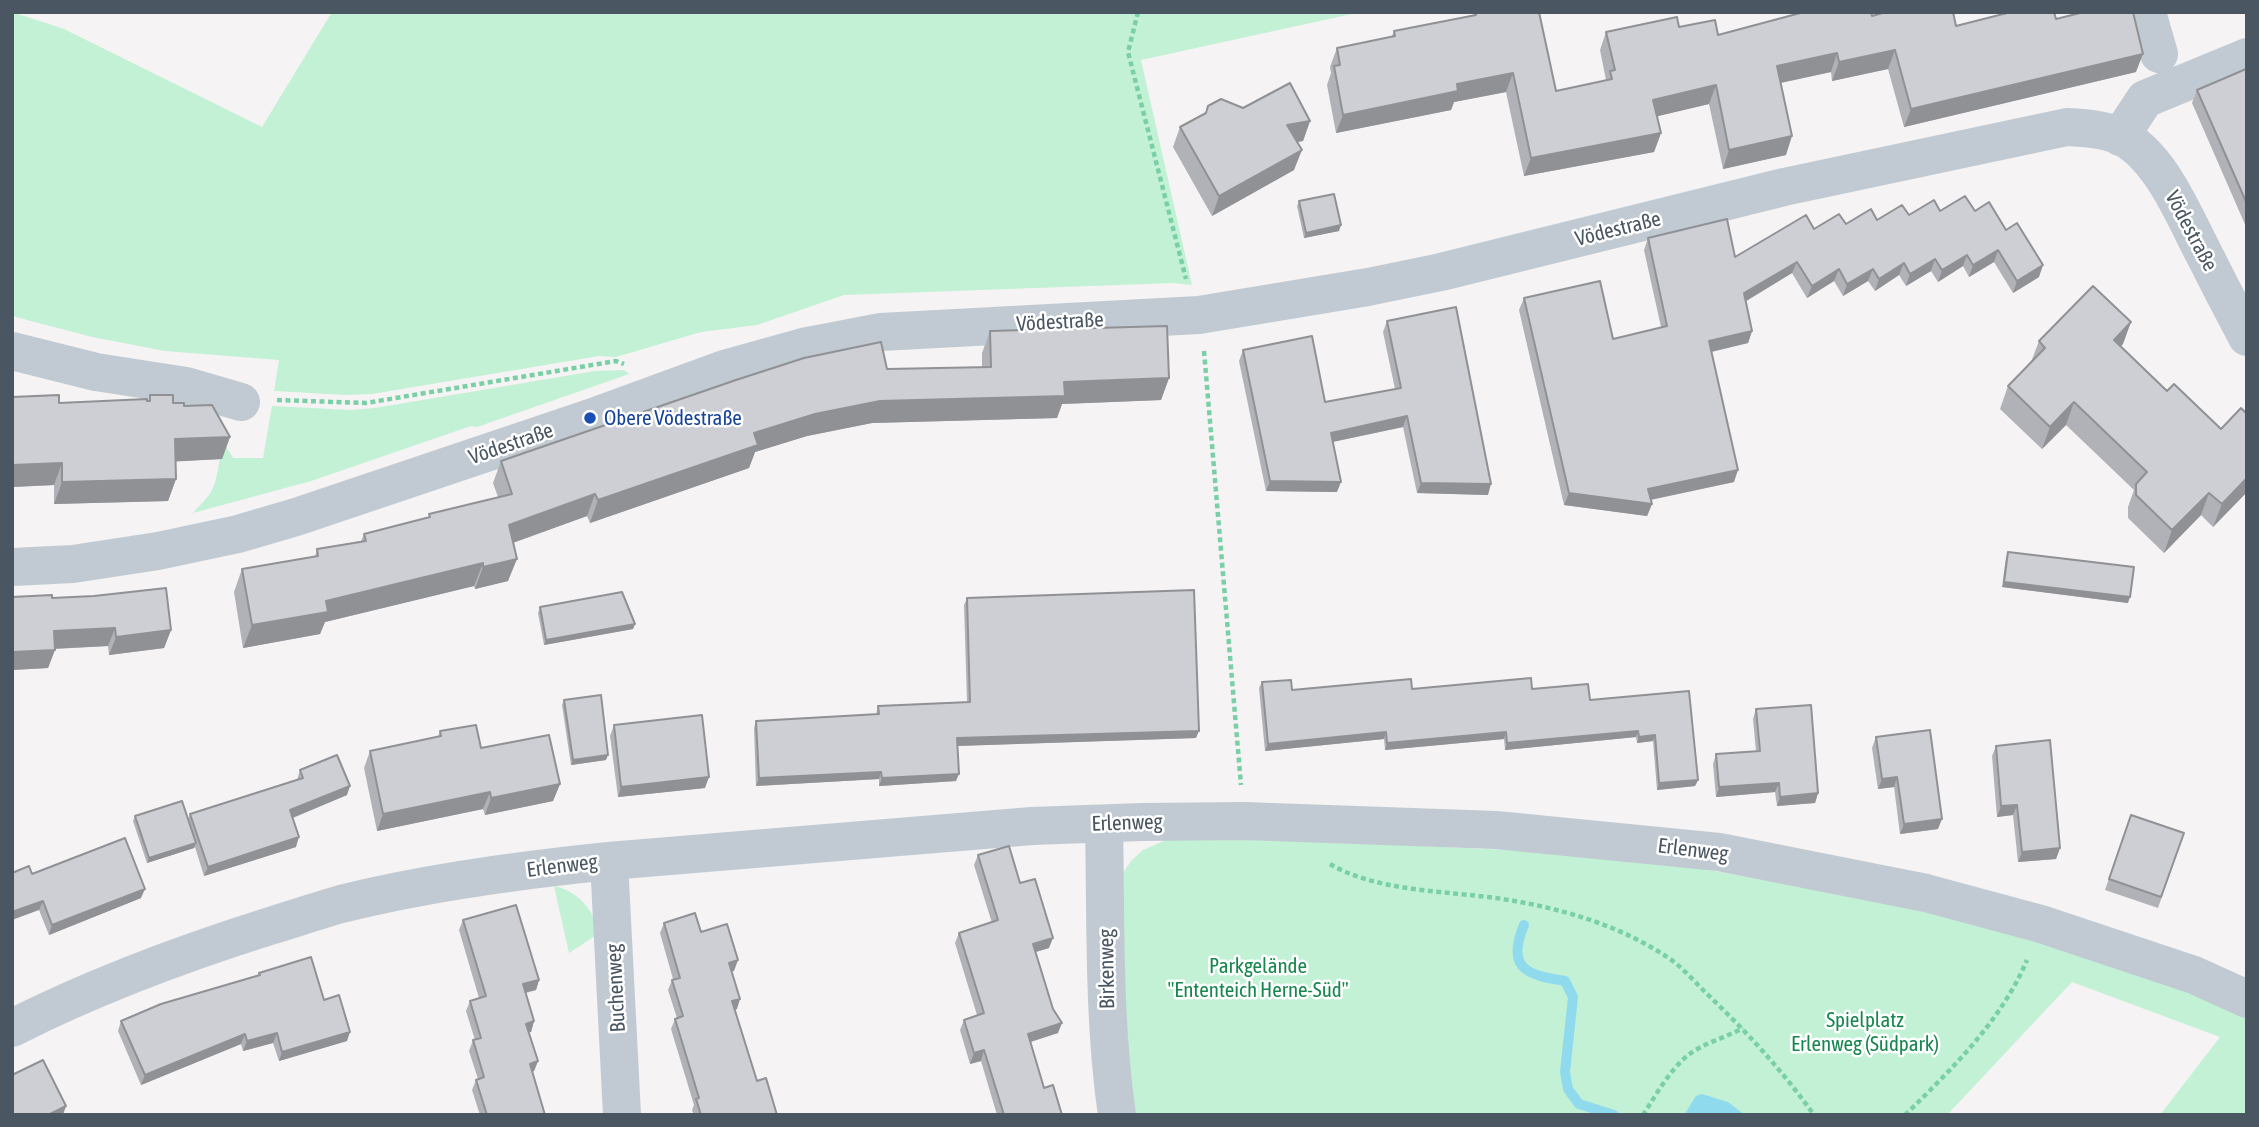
<!DOCTYPE html>
<html>
<head>
<meta charset="utf-8">
<style>
  body { margin:0 }
  #map { position:relative; width:2259px; height:1127px; overflow:hidden; background:#f5f3f3; font-family:"Asap Condensed",sans-serif }
  canvas { display:block }
  .frame { position:absolute; inset:0; border:14px solid #4a5661; pointer-events:none }
</style>
</head>
<body>
<div id="map">
<canvas width="2259" height="1127"></canvas>
<div class="frame"></div>
</div>
<script>
const ctx = document.querySelector('canvas').getContext('2d');
ctx.lineJoin = 'round';
function paint(path, color) { ctx.fillStyle = color; ctx.fill(path, 'evenodd'); }
function stroke(path, color, width, dash) { ctx.strokeStyle = color; ctx.lineWidth = width; ctx.lineCap = dash ? 'butt' : 'round'; ctx.setLineDash(dash || []); ctx.stroke(path); }
function label(font, color, halo, rows, align = 'center') {
  ctx.font = font + ' "Asap Condensed",sans-serif'; ctx.lineWidth = 5; ctx.setLineDash([]); ctx.textBaseline = 'middle'; ctx.strokeStyle = halo; ctx.fillStyle = color; for (const [text, x, y, turn = 0] of rows) {
    ctx.save(); ctx.translate(x, y); ctx.rotate((+turn || 0) * Math.PI / 180); ctx.textAlign = isNaN(turn) ? turn : align; if (halo) ctx.strokeText(text, 0, 0); ctx.fillText(text, 0, 0); ctx.restore();
  }
}
const green = new Path2D(`
  M12,12L64,29L262,127L332,12H1361L1141,60L1192,285L1173,283L844,295L757,325L701,332L616,357L599,356L372,394L346,395L274,391L279,360L165,351L92,337L12,316Z
  M624,370L629,374L477,427L471,426L311,481L193,513C198,507 206,500 211,492C219,477 218,459 224,443L233,458H263L272,406L351,410L375,408L595,371Z
  M1277,839L1634,856L1958,916L2163,983L2247,1016V1115H2160L2220,1037L2072,982L1947,1115H1133L1126,1062L1123,873L1131,861L1143,850L1166,840Z
  M554,886C580,892 591,909 601,932L569,953Z`);
const water = new Path2D(`
  M1702,1094L1728,1102L1745,1115H1684L1696,1096Z`);
const stream = new Path2D(`
  M1524,925C1506,968 1526,975 1565,981L1573,997L1565,1072L1568,1089L1579,1104L1614,1115`);
const path = new Path2D(`
  M1138,12L1128,52L1186,279
  M1204,351L1241,785
  M277,400L366,403L616,361L624,364
  M1330,864C1375,891 1444,891 1496,898C1557,907 1619,924 1670,959C1683,968 1694,981 1705,992C1745,1030 1782,1070 1814,1115
  M1643,1115C1656,1095 1669,1071 1687,1056C1703,1043 1725,1038 1743,1028
  M1905,1115C1951,1070 2002,1020 2027,960`);
const minor = new Path2D(`
  M2147,12L2159,54
  M2120,137L2145,99L2247,57
  M12,351L96,372L186,386L241,402
  M12,567L73,564L158,551L238,534L296,517L590,418L724,369L803,347L881,332L1199,315L1368,287L1441,272L1784,187L2067,127C2085,128 2103,129 2120,136C2160,155 2183,214 2203,252C2217,280 2232,309 2247,337
  M1104,824C1106,920 1103,1019 1117,1115
  M609,861L622,1115
  M12,1028C95,986 181,954 270,926C293,919 317,911 341,904C429,882 520,870 609,861L1032,826L1142,822L1244,821L1496,830L1719,852L1926,893L2041,924L2194,975L2247,999`);
const wall = new Path2D(`
  M1474,12H1539L1556,91L1606,80L1600,50L1606,32L1679,27L1718,35L1799,14V12H1871L1872,16L1956,26L2056,19L2136,72L1904,127L1888,69L1832,81L1831,72L1781,83L1786,155L1723,169L1709,104L1657,116L1661,133L1654,152L1524,176L1506,92L1454,102L1451,110L1336,133L1327,85L1331,73L1330,67L1337,48L1392,36L1394,31L1473,15Z
  M2247,71V229L2192,103L2197,90Z
  M1243,108L1310,121L1303,141L1297,142L1294,170L1212,216L1173,147L1180,127Z
  M1299,201L1339,231L1304,238L1297,206Z
  M1940,211H1975L2006,230L2039,277L2013,293L1994,262L1969,277L1963,266L1938,282L1931,271L1906,286L1899,275L1875,291L1868,281L1843,296L1834,281L1807,298L1792,273L1745,302L1752,331L1748,343L1712,352L1734,482L1651,500L1652,504L1647,516L1564,505L1519,310L1524,298L1613,339L1661,327L1644,250L1648,238L1735,257L1814,229Z
  M1387,321L1488,495L1417,493L1403,427L1333,442L1337,492L1266,491L1239,361L1243,350L1325,402L1395,389L1383,332Z
  M990,331L1169,378L1161,400L1062,404L1057,418L872,423L807,436L755,452L749,468L590,523L587,516L513,543L508,581L475,589L474,586L325,622L320,634L243,648L234,592L242,569L315,557L317,549L361,541L364,534L428,518L429,514L498,497L493,483L501,461L887,369L982,367V353Z
  M2039,341L2123,344L2121,346L2167,391L2221,429L2247,414V492L2213,527L2201,515L2164,553L2128,518V507L2134,490L2066,425L2042,449L2000,409L2008,386L2031,362Z
  M150,395L184,406L230,437L222,459L176,461V479L168,501L54,504V485L12,487V397L59,403L147,401H148Z
  M2008,552L2128,603L2002,587L2006,557Z
  M12,597L52,598L171,630L164,648L109,655L108,646L55,649L48,668L12,670Z
  M967,598L1196,738L958,746L956,781L879,786V779L756,786L754,728L756,721L876,714L878,706L967,702L964,605Z
  M540,607L635,624L633,629L544,645L538,613Z
  M1262,682L1292,690L1532,689L1590,700L1689,691L1698,780L1695,786L1657,790L1653,741L1637,743L1636,737L1505,750L1504,739L1385,750L1384,739L1265,751L1259,688Z
  M564,700L606,760L571,765L562,705Z
  M1756,709L1818,793L1815,803L1777,806L1775,792L1716,797L1713,764L1716,754L1756,751L1753,719Z
  M614,725L705,788L618,797L610,736Z
  M440,731L560,784L553,801L485,815L483,809L377,831L364,768L370,751L438,737Z
  M1876,737L1938,829L1900,834L1894,787L1878,789L1872,748Z
  M1996,746L2060,848L2056,859L2018,862L2013,815L1997,817L1992,756Z
  M300,770L347,795L293,818L296,847L204,876L195,847L194,848L147,863L133,821L135,816L188,819L190,814L297,780Z
  M2131,815L2184,833L2158,908L2105,890Z
  M978,855L1020,883L1049,948L1035,952L1058,1033L1030,1042L1044,1088L1062,1115H997L981,1061L970,1064L960,1030L964,1020L977,1015L955,943L959,933L992,923L974,865Z
  M32,874L141,898L49,935L39,910Z
  M463,920L539,980L536,990L526,993L534,1021L531,1032H529L538,1061L534,1071L532,1072L545,1115H480L472,1090L476,1080L478,1079L469,1051L473,1040H475L466,1011L470,1001L479,998L459,930Z
  M664,923L701,932L734,971H732L737,1009L735,1010L757,1081L777,1115H694L692,1110L694,1105L671,1029L675,1019L677,1018L668,990L672,980L673,979L660,933Z
  M259,973L324,1000L347,1041L279,1061L273,1043L243,1051L241,1044L141,1085L118,1031L121,1021L258,976Z`);
const shadedWall = new Path2D(`
  M1895,50L1888,69L1832,81L1839,62Z
  M1837,53L1831,72L1770,85L1777,66Z
  M2143,54L2136,72L1904,127L1911,109Z
  M1513,73L1506,92L1454,102L1451,110L1336,133L1343,115L1457,84Z
  M1716,85L1709,104L1646,119L1653,100Z
  M1310,121L1303,141L1280,145L1287,125Z
  M1661,133L1654,152L1524,176L1531,158Z
  M1792,136L1786,155L1723,169L1729,150Z
  M1302,150L1294,170L1212,216L1219,196Z
  M1341,225L1339,231L1304,238L1306,233Z
  M1998,250L1994,262L1969,277L1973,265Z
  M1967,255L1963,266L1938,282L1942,270Z
  M1935,259L1931,271L1906,286L1910,274Z
  M1797,262L1792,273L1739,305L1744,293Z
  M1904,263L1899,275L1875,291L1879,279Z
  M2043,265L2039,277L2013,293L2017,281Z
  M1839,269L1834,281L1807,298L1812,286Z
  M1873,269L1868,281L1843,296L1847,284Z
  M2131,322L2123,344L2105,362L2114,340Z
  M1752,331L1748,343L1705,353L1709,341Z
  M1169,378L1161,400L1062,404L1057,418L872,423L807,436L755,452L749,468L590,523L598,500L754,433L815,414L880,401L1064,382Z
  M2074,402L2066,425L2042,449L2050,427Z
  M1407,416L1403,427L1327,443L1331,433Z
  M230,437L222,459L167,462L175,439Z
  M62,463L54,485L12,487V465Z
  M1738,470L1734,482L1644,501L1648,489Z
  M2247,478V492L2213,527L2222,504Z
  M176,479L168,501L54,504L62,482Z
  M1270,481L1341,482L1337,492L1266,491Z
  M1421,483L1491,484L1488,495L1417,493Z
  M1569,493L1652,504L1647,516L1564,505Z
  M2209,493L2201,515L2164,553L2172,530Z
  M595,494L587,516L501,547L509,525Z
  M517,559L508,581L475,589L483,567Z
  M483,563L474,586L325,622L320,634L243,648L252,625L326,601Z
  M2004,582L2130,597L2128,603L2002,587Z
  M635,624L633,629L544,645L546,640Z
  M115,628L108,646L47,649L54,631Z
  M171,630L164,648L109,655L116,637Z
  M55,650L48,668L12,670V652Z
  M1199,731L1196,738L955,746L957,738Z
  M1638,731L1636,737L1505,750L1507,743Z
  M1386,732L1384,739L1265,751L1268,744Z
  M1506,732L1504,739L1385,750L1387,743Z
  M1655,735L1653,741L1637,743L1639,737Z
  M608,755L606,760L571,765L573,760Z
  M881,772L879,779L756,786L759,778Z
  M959,774L956,781L879,786L882,778Z
  M709,777L705,788L618,797L621,787Z
  M1897,777L1894,787L1878,789L1882,779Z
  M1698,780L1695,786L1657,790L1659,783Z
  M1779,783L1775,792L1716,797L1719,787Z
  M560,784L553,801L485,815L491,798Z
  M350,786L347,795L287,820L290,810Z
  M490,792L483,809L377,831L383,814Z
  M1818,793L1815,803L1777,806L1780,797Z
  M2017,805L2013,815L1997,817L2001,806Z
  M1942,819L1938,829L1900,834L1904,824Z
  M299,837L296,847L204,876L208,867Z
  M196,843L194,848L147,863L149,858Z
  M2060,848L2056,859L2018,862L2022,852Z
  M145,889L141,898L49,935L52,925Z
  M43,901L39,910L12,920V912Z
  M1053,938L1049,948L1029,954L1033,944Z
  M738,960L734,971L726,973L729,963Z
  M539,980L536,990L519,994L523,984Z
  M740,999L737,1009L729,1011L732,1001Z
  M534,1021L531,1032L523,1034L526,1024Z
  M1062,1023L1058,1033L1024,1044L1028,1034Z
  M350,1032L347,1041L279,1061L282,1052Z
  M277,1033L273,1043L243,1051L247,1041Z
  M245,1034L241,1044L141,1085L145,1075Z
  M984,1050L981,1061L970,1064L974,1053Z
  M538,1061L534,1071L526,1074L530,1064Z
  M66,1106L63,1115H48Z`);
const building = new Path2D(`
  M1476,12H1539L1556,91L1612,79L1610,71L1615,70L1606,32L1677,17L1679,27L1715,20L1718,35L1804,12H1871L1872,16L1886,12H1953L1956,26L2011,12H2054L2056,19L2084,12H2133L2143,54L1911,109L1895,50L1839,62L1837,53L1777,66L1792,136L1729,150L1716,85L1653,100L1661,133L1531,158L1513,73L1457,84L1458,91L1343,115L1334,66L1340,65L1337,48L1395,36L1394,31L1476,15Z
  M2246,69L2247,71V204L2197,90Z
  M1290,83L1310,121L1287,125L1302,150L1219,196L1180,127L1206,113L1208,106L1221,99L1243,108Z
  M1334,194L1341,225L1306,233L1299,201Z
  M1965,196L1975,211L1989,202L2006,230L2017,223L2043,265L2017,281L1998,250L1973,265L1967,255L1942,270L1935,259L1910,274L1904,263L1879,279L1873,269L1847,284L1839,269L1812,286L1797,262L1744,293L1752,331L1709,341L1738,470L1648,489L1652,504L1569,493L1524,298L1600,281L1613,339L1667,326L1648,238L1727,219L1735,257L1806,215L1814,229L1839,214L1846,224L1871,209L1877,220L1902,205L1909,215L1934,200L1940,211Z
  M2093,286L2131,322L2114,340L2167,391L2174,384L2221,429L2241,408L2247,414V478L2222,504L2209,493L2172,530L2136,495V484L2147,472L2074,402L2050,427L2008,386L2045,348L2039,341Z
  M1456,307L1491,484L1421,483L1407,416L1331,433L1341,482L1270,481L1243,350L1312,336L1325,402L1401,388L1387,321Z
  M1167,326L1169,378L1064,382L1065,396L880,401L815,414L754,433L758,445L598,500L595,494L509,525L517,559L483,567V563L326,601L328,612L252,625L242,569L318,556L317,549L366,541L364,534L430,517L429,514L512,494L501,461L736,380L804,358L881,342L887,369L991,367L990,331Z
  M59,395V403L147,399V401H150V395H173V403H184V406L212,405L230,437L175,439L176,479L62,482V463L12,465V397Z
  M2008,552L2134,567L2130,597L2004,582Z
  M166,588L171,630L116,637L115,628L54,631L55,650L12,652V597L52,595V598L94,596Z
  M1194,590L1199,731L957,738L959,774L882,778L881,772L759,778L756,721L879,714L878,706L970,702L967,598Z
  M622,592L635,624L546,640L540,607Z
  M1531,678L1532,689L1588,684L1590,700L1689,691L1698,780L1659,783L1655,735L1639,737L1638,731L1507,743L1506,732L1387,743L1386,732L1268,744L1262,682L1291,680L1292,690L1411,679L1412,689Z
  M601,695L608,755L573,760L564,700Z
  M1811,705L1818,793L1780,797L1779,783L1719,787L1716,754L1760,751L1756,709Z
  M702,715L709,777L621,787L614,725Z
  M476,725L481,748L549,735L560,784L491,798L490,792L383,814L370,751L441,736L440,731Z
  M1930,730L1942,819L1904,824L1897,777L1882,779L1876,737Z
  M2050,740L2060,848L2022,852L2017,805L2001,806L1996,746Z
  M337,755L350,786L290,810L299,837L208,867L190,814L303,778L300,770Z
  M182,801L196,843L149,858L135,816Z
  M2131,815L2184,833L2161,897L2109,879Z
  M125,838L145,889L52,925L43,901L12,912V873L29,866L32,874Z
  M1009,846L1020,883L1035,879L1053,938L1033,944L1053,1009L1062,1023L1028,1034L1044,1088L1053,1085L1062,1115H1004L984,1050L974,1053L964,1020L984,1013L959,933L998,920L978,855Z
  M516,905L539,980L523,984L534,1021L526,1024L538,1061L530,1064L545,1115H487L476,1080L484,1077L473,1040L481,1038L470,1001L486,996L463,920Z
  M695,913L701,932L727,924L738,960L729,963L740,999L732,1001L757,1081L766,1078L777,1115H701L696,1099L699,1098L675,1019L683,1016L672,980L680,978L664,923Z
  M311,957L324,1000L339,995L350,1032L282,1052L277,1033L247,1041L245,1034L145,1075L121,1021L161,1004L260,975L259,973Z
  M43,1060L66,1106L48,1115H12V1075Z`);
const markers = [
  [590,418,7,"#1a4fb4"]
];
const streetNames = [
  ["Vödestraße",1618,229,-14],
  ["Vödestraße",2191,231,62],
  ["Vödestraße",1060,322,-3],
  ["Vödestraße",511,444,-19],
  ["Erlenweg",1127,823,-2],
  ["Erlenweg",1693,850,7],
  ["Erlenweg",562,866,-7],
  ["Birkenweg",1107,969,-91],
  ["Buchenweg",616,988,-93]
];
const transitNames = [
  ["Obere Vödestraße",604,418]
];
const parkNames = [
  ["Parkgelände",1258,966],
  ["\"Ententeich Herne-Süd\"",1258,990],
  ["Spielplatz",1865,1020],
  ["Erlenweg (Südpark)",1865,1044]
];
paint(green, '#c3f1d5');
paint(water, '#90daee');
stroke(stream, '#90daee', 10);
stroke(path, '#7ad0a6', 4.5, [5, 3.5]);
stroke(minor, '#c1cad2', 38);
paint(wall, '#b0b2b7');
paint(shadedWall, '#909195');
paint(building, '#cdcfd5');
stroke(building, '#909195', 2);
for (const [x, y, r, color] of markers) { const dot = new Path2D(); dot.arc(x, y, r, 0, 2 * Math.PI); ctx.fillStyle = color; ctx.fill(dot); stroke(dot, '#fff', 2.5); }
label('21px', '#4a5661', '#fff', streetNames);
label('21px', '#164399', '#fff', transitNames, 'left');
label('21px', '#17864f', '#fff', parkNames);
</script>
</body>
</html>
